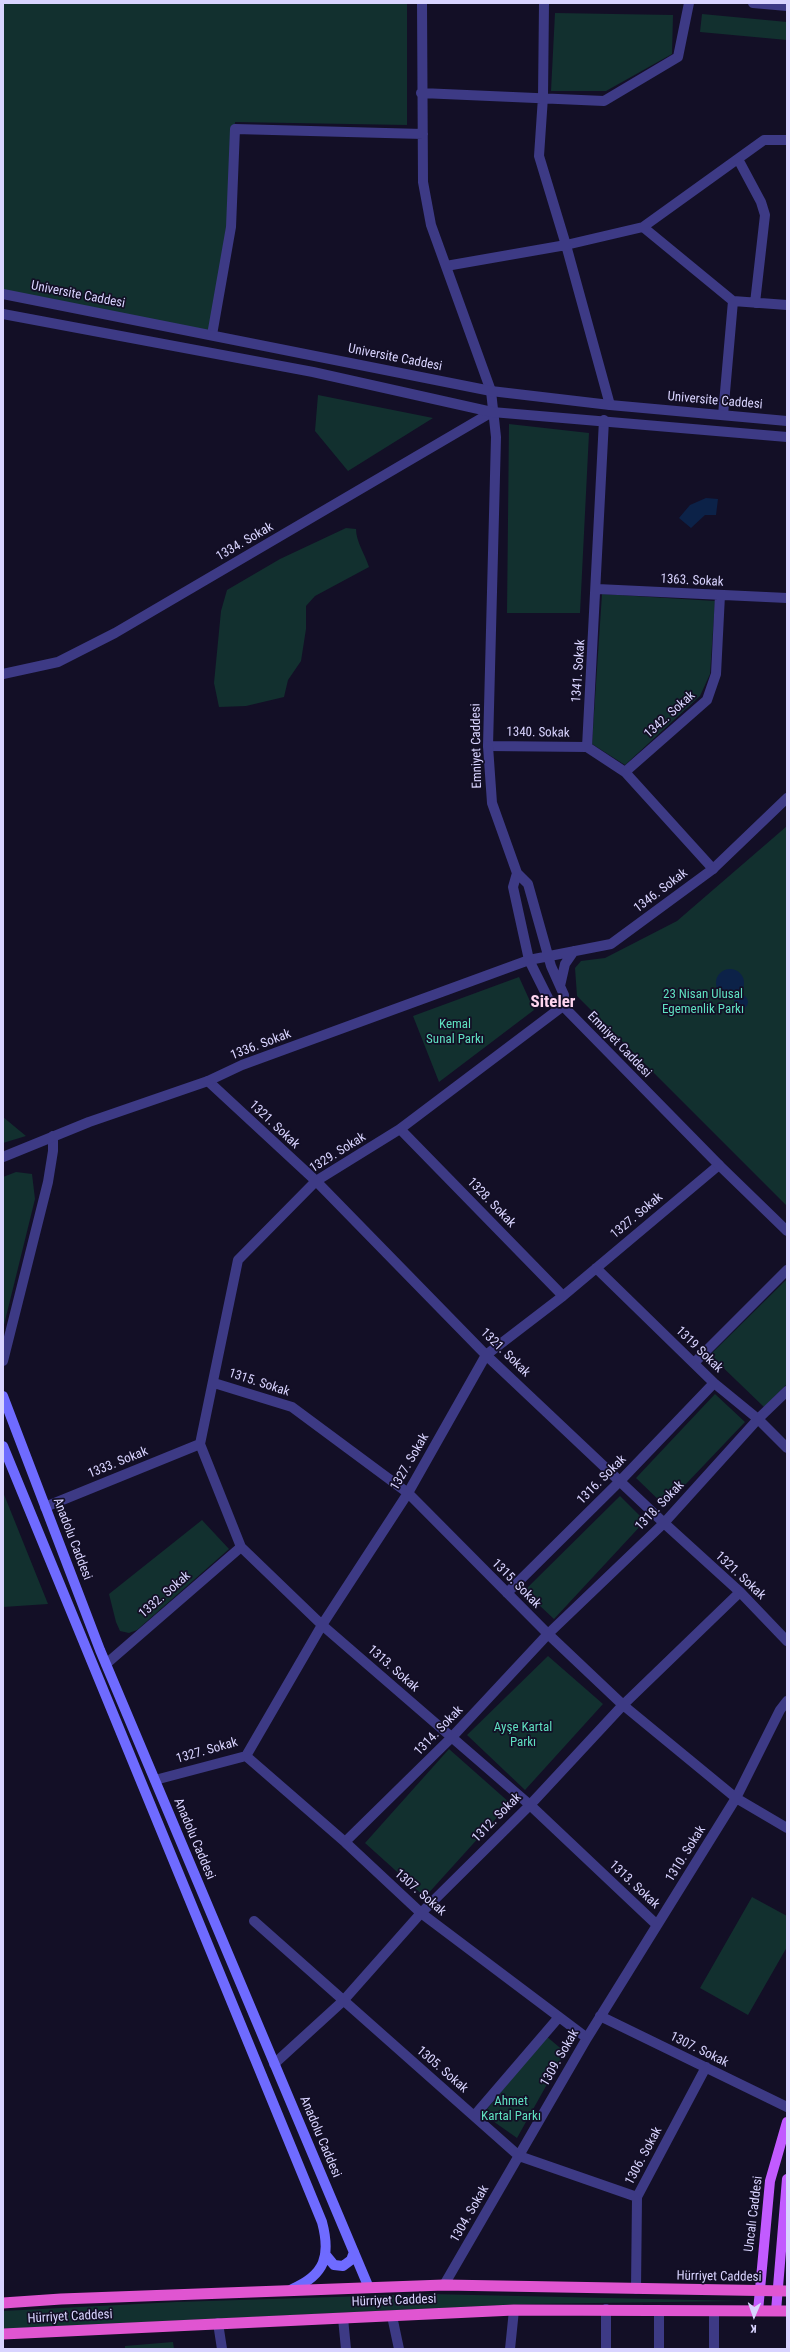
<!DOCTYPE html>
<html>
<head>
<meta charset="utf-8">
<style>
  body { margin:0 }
  #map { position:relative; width:790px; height:2352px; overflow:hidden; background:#130f26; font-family:"Roboto Condensed",sans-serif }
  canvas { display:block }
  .frame { position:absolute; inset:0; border:4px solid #d9d4ff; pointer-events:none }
  .north { position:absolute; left:734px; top:2296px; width:40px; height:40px; -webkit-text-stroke:3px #130f26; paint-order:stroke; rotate:182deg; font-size:11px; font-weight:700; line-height:16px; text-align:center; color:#d9d4ff }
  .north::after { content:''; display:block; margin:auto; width:14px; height:18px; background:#d9d4ff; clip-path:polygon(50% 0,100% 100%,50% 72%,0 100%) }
</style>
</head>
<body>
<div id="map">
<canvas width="790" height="2352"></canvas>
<div class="frame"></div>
<div class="north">K</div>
</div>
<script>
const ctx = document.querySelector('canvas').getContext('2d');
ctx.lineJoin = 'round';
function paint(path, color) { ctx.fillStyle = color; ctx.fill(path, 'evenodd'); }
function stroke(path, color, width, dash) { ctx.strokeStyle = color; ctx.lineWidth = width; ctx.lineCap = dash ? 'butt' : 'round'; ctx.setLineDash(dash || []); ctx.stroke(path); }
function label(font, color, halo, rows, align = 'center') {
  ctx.font = font + ' "Roboto Condensed",sans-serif'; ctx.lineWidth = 3.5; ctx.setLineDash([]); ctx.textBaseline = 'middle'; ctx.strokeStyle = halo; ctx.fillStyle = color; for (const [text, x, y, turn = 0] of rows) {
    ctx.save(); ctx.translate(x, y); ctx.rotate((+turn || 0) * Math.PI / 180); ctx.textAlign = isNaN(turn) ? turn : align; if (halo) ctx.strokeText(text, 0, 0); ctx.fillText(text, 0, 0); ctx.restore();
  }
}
const green = new Path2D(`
  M3,3H407V125L235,122L231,227L212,335L3,294Z
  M555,13L673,15L672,54L606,91H551Z
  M702,14L787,22V40L700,32Z
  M318,395L433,418L348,471L315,431Z
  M509,424L589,433L580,613H507Z
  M346,528L356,529C356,542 365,554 369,567L315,596L306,606V629L301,661L288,680L284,697L246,706L219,707L214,683L221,611L227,590L280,559Z
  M602,594L715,601L710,674L700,696L625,765L592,744Z
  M787,826V1206L577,996L575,968L581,961L605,958L677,921Z
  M519,977L534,1010L439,1082L413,1016Z
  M3,1117L26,1136L3,1143Z
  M16,1172L32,1174L35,1199L3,1329V1177Z
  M787,1279V1384L764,1407L710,1355Z
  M715,1394L745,1422L665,1506L636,1478Z
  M3,1492L48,1604L3,1607Z
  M620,1496L645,1521L554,1619L524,1591Z
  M202,1520L229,1549L137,1630L129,1633L120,1631L116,1622L109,1594Z
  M548,1656L603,1704L525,1790L467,1735Z
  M449,1749L510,1803L425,1897L365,1843Z
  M752,1897L787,1916V1947L748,2015L700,1988Z
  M546,2036L565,2052L517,2138L483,2114Z
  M430,2294L741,2301L523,2304L3,2329V2311L176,2302Z
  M173,2342L174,2349H125V2346Z`);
const water = new Path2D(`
  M706,498L718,499L716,515H705L691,528L679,518L690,505Z
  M716 983a14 14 0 1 1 28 0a14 14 0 1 1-28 0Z
  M734 1002a7 7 0 1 1 14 0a7 7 0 1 1-14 0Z`);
const minor = new Path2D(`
  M422,3L423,182L431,225L491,391L496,437L488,746L587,747
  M544,3L543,97L539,156L566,245L610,405
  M753,3L787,6
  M421,93L604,101L678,57L689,3
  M738,159L761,202L765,215L755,303
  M643,227L733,301L787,305
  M446,266L566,245L643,227L764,140H787
  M212,335L231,227L235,129L423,134
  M723,415L733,301
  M604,420L587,747L625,772L713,869
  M597,589L787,598
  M3,674L58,662L115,633L492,412
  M625,772L707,700L716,674L720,595
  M563,1006L400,1129L316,1181L238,1260L200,1444L241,1547L322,1625L530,1805L657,1925
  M208,1081L316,1181L486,1355L664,1523L740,1592L787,1641
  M400,1129L563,1296
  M596,1268L714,1383L758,1419L787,1448
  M3,1361L48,1182L53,1151V1136
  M694,1363L787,1270
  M214,1383L292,1407L408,1493L548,1634L623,1705L736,1798L787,1828
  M45,1507L200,1444
  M507,1593L621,1480L714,1383
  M106,1664L241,1547
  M246,1756L345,1842L421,1913L587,2038
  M155,1780L246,1756L322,1625L408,1493L486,1355L563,1296L719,1165
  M345,1842L452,1737L548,1634L664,1523L758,1419L787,1391
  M254,1921L519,2156L637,2197
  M600,2016L787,2107
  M274,2064L343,2001L421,1913L530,1805L623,1705L740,1592
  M474,2116L559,2017
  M444,2285L587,2038L736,1798L780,1710L787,1701
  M636,2289L637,2197L706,2067
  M606,2309V2349
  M714,2311V2349
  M392,2316L399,2349
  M343,2318L346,2349
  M510,2349L514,2310
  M659,2349V2310`);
const tertiary = new Path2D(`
  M3,294L491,391L610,405L787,421
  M3,314L313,372L492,412L787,437
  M488,746L492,803L517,873L513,887L529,960L549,1000L563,1006L719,1165L787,1231
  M517,873L528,884L551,966L564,995L563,1006
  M560,986L565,964L574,951
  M3,1157L89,1122L208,1081L242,1065L529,960L611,944L713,869L787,798
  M218,2323L222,2349`);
const secondary = new Path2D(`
  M3,1396L100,1650L369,2288
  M3,1446L322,2222C331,2256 325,2275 292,2289
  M325,2254L334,2265L343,2266L351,2260L354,2252`);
const primary = new Path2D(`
  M758,2311L770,2181L787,2122
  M776,2311L787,2179`);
const trunk = new Path2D(`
  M3,2303L61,2299L444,2285L787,2291
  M3,2334L514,2310L787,2311`);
const streetNames = [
  ["Universite Caddesi",78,295,11],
  ["Universite Caddesi",395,358,11],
  ["Universite Caddesi",715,401,5],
  ["1334. Sokak",245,542,-30],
  ["1363. Sokak",692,581,3],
  ["1341. Sokak",579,671,-86],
  ["1342. Sokak",670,715,-42],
  ["1340. Sokak",538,733,1],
  ["Emniyet Caddesi",477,746,-91],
  ["1346. Sokak",661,891,-37],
  ["1336. Sokak",261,1045,-21],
  ["Emniyet Caddesi",619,1045,46],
  ["1321. Sokak",274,1125,43],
  ["1329. Sokak",338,1153,-32],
  ["1328. Sokak",491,1203,46],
  ["1327. Sokak",637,1216,-40],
  ["1319 Sokak",699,1350,44],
  ["1321. Sokak",505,1353,44],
  ["1315. Sokak",259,1383,18],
  ["1327. Sokak",410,1462,-60],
  ["1333. Sokak",118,1463,-22],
  ["1316. Sokak",602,1480,-45],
  ["1318. Sokak",660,1506,-46],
  ["Anadolu Caddesi",72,1539,69],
  ["1321. Sokak",740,1576,43],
  ["1315. Sokak",516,1584,45],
  ["1332. Sokak",165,1595,-41],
  ["1313. Sokak",393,1669,41],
  ["1314. Sokak",439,1731,-46],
  ["1327. Sokak",207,1751,-16],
  ["1312. Sokak",497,1818,-45],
  ["Anadolu Caddesi",194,1839,67],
  ["1310. Sokak",686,1854,-58],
  ["1313. Sokak",634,1885,43],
  ["1307. Sokak",420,1893,41],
  ["1307. Sokak",699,2050,26],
  ["1309. Sokak",560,2058,-60],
  ["1305. Sokak",442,2070,41],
  ["Anadolu Caddesi",320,2137,67],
  ["1306. Sokak",644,2156,-62],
  ["1304. Sokak",470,2214,-60],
  ["Uncalı Caddesi",754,2214,-83],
  ["Hürriyet Caddesi",719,2277,1],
  ["Hürriyet Caddesi",394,2301,-2],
  ["Hürriyet Caddesi",70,2317,-3]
];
const parkNames = [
  ["23 Nisan Ulusal",703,995],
  ["Egemenlik Parkı",703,1010],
  ["Kemal",455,1025],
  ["Sunal Parkı",455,1040],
  ["Ayşe Kartal",523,1728],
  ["Parkı",523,1743],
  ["Ahmet",511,2102],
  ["Kartal Parkı",511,2117]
];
const districtNames = [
  ["Siteler",553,1003]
];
paint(green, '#12302f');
paint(water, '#0c2248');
stroke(minor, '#3d3a85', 10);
stroke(tertiary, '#3d3a85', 10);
stroke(secondary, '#6f6bff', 10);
stroke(primary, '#c25bff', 10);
stroke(trunk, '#e055d1', 11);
label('13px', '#d9d4ff', '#130f26', streetNames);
label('13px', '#5fe0c0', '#130f26', parkNames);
label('bold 17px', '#ffd6f0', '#130f26', districtNames);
</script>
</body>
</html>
